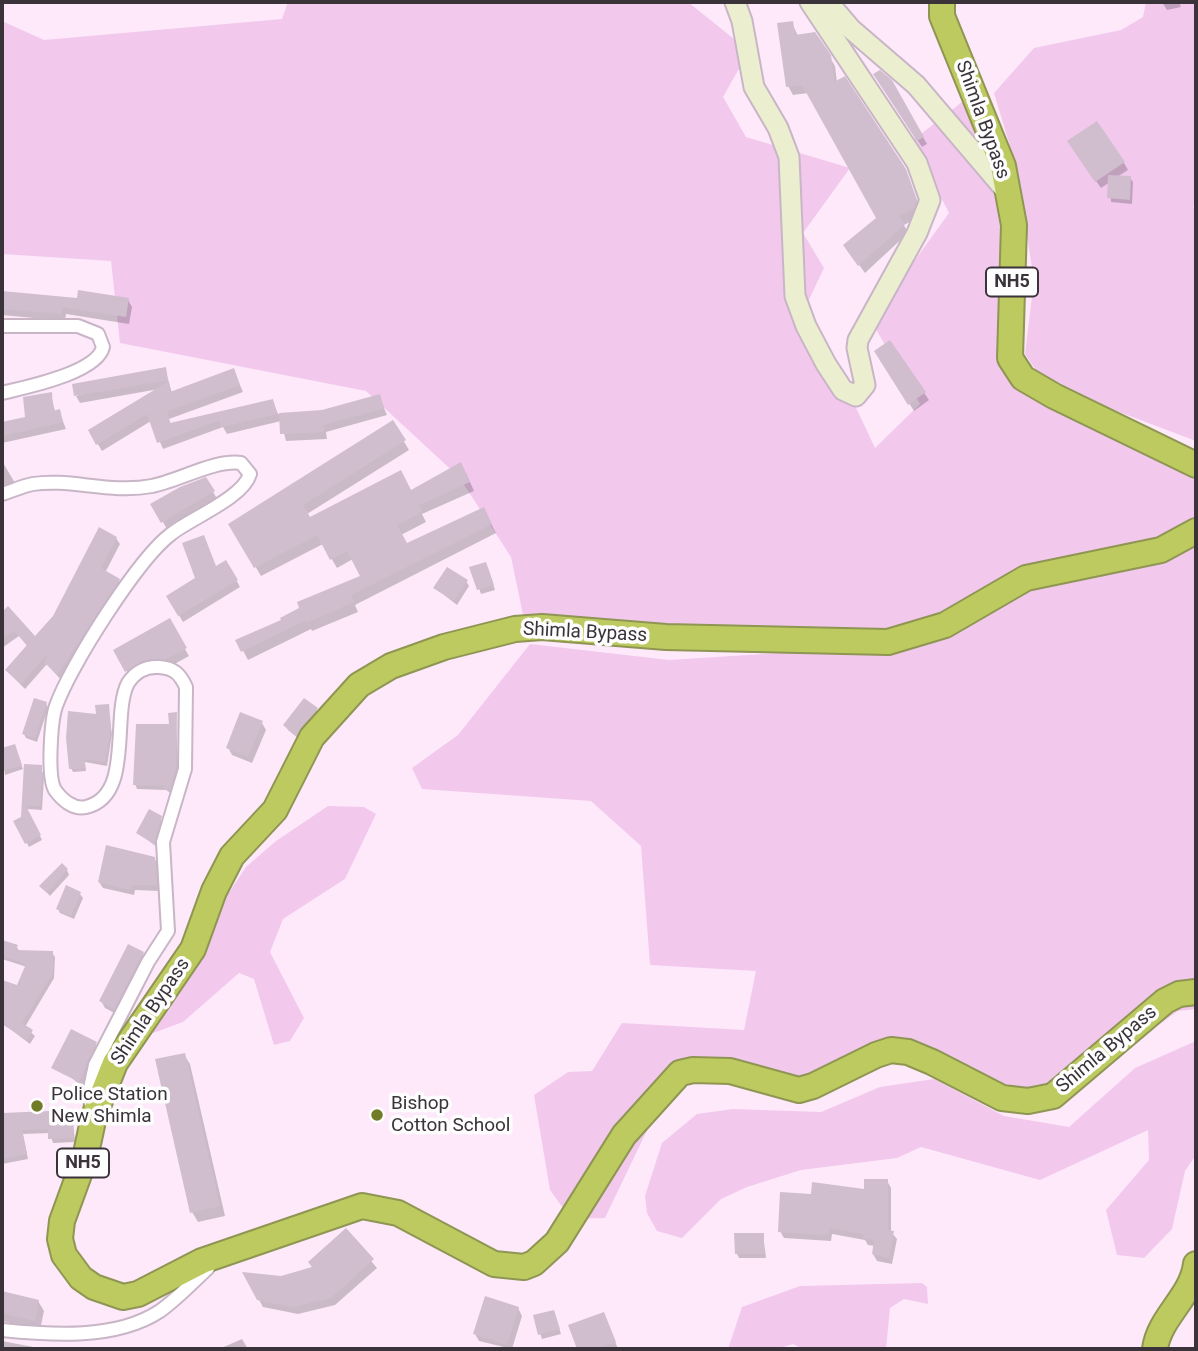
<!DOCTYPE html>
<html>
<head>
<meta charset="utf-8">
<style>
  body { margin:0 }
  #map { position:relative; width:1198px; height:1351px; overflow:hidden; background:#fde9fa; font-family:Roboto,sans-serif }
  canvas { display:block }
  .frame { position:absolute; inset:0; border:4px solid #3a3339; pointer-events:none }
</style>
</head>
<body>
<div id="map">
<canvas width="1198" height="1351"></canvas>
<div class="frame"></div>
</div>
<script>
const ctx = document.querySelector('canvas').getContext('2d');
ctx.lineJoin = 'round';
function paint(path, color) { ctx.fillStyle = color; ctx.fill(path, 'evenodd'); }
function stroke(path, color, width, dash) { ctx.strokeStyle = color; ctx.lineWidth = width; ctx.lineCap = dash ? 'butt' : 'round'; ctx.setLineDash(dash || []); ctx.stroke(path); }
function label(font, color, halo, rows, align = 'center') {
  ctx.font = font + ' Roboto,sans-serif'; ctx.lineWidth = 7; ctx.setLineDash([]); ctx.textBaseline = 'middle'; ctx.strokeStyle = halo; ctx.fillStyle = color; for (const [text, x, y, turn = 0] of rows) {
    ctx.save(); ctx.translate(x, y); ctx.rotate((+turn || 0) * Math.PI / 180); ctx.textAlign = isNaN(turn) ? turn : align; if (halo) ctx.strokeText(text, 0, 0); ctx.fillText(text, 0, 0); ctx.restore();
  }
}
const green = new Path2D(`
  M288,2H688L749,51L723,97L746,137L850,168L803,233L824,268L805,308L819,329L875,448L920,404L871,321L949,213L912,141L967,98L1001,168L1006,359L1196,470V528L1024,575L887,638L527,634L511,557L459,477L366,391L120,343L111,261L2,254V21L44,40L282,19Z
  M1146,2H1196V201L1193,207L1196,210V441L1114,410L1037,372L1025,354L1034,280L1016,166L994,93L1034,48L1121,30L1143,17Z
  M1196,541V1009L1178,1011L1053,1100L1029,1104L905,1049L790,1091L724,1080L682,1085L651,1122L605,1218L571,1219L550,1190L534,1095L568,1072L592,1071L622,1023L744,1030L756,971L650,965L641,846L591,801L422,789L412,768L458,735L530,644L669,660L889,646L1028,582Z
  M328,806L364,807L376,814L345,879L283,919L270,952L304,1018L290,1041L274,1045L254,979L239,973L183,1022L153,1033L151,1010L246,867L276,841Z
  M1196,1041V1155L1185,1171L1172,1229L1144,1258L1117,1255L1106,1210L1149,1160L1148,1130L1040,1180L921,1147L897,1158L801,1170L747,1187L721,1199L682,1238L657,1231L647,1213L645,1196L662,1143L697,1114L733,1109L821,1112L880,1087L934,1079L1004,1116L1069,1127L1135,1068Z
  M922,1283L927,1287L928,1304L904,1299L890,1308L886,1349H803L793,1344L777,1349H728L742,1307L800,1286Z`);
const shadow = new Path2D(`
  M1162,2H1179L1181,7L1167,10Z
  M792,23L798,36L829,56L835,66L837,83L904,169L921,210L918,217L904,225L908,233L865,273L851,254L878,218L808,93L793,95L788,86Z
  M879,82H891L927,144L922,147Z
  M1073,149L1124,163L1128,170L1117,177L1130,178L1133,182L1132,204L1111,202L1110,182L1101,188Z
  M2,293L79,300H128L132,307L129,324L66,314L65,321L2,315Z
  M890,342L929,400L914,411L880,358Z
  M165,369L172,393L234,371L243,392L169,419L171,425L273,401L278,414L322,411L379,396L387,415L326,432L327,439L286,441L281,421L227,434L223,427L163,449L151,421L102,451L90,431L159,389L80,403L76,396Z
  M51,394L55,412L59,411L66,429L2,443V424L27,418Z
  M393,423L409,450L307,514L310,519L411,492L466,473L474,491L422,514L426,522L401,535L406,545L488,518L496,533L355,605L358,612L312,631L311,629L248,660L238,641L267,631L362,577L353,559L337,568L323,544L261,576L231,525Z
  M2,461L15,483L2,493Z
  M206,479L217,499L167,529L153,505Z
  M116,538L120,544L105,573L119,580L123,587L62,681L47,664L25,689L7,671L28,647L19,636L2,648V613L8,609L36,638Z
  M226,562L240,587L183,622L168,597Z
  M472,568H488L495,590L481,594Z
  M466,581L469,586L457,605L435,588Z
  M169,621L189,656L171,666L131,678L115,651Z
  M46,703L48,708L37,742L26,738L24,734Z
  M108,706L112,734L107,766L85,762L86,771L73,772L71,768L97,716Z
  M316,709L319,714L299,739L288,730L285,726Z
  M176,714L178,773L172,794L166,790L137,789L135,784Z
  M262,723L266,730L252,763L232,755L228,747Z
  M14,746L23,769L5,775L2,750Z
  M26,766L41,767L44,777L42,810L27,809L42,840L29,847L15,821L23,818Z
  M160,818L163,822L157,847L138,833Z
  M154,858L158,865L159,891L135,890L134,895L103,888L99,882Z
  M67,870L69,875L50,896L41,886Z
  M80,894L83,898L74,919L60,913L58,909Z
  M2,941L16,946L20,952L52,953L55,957L54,978L25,1027L35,1036L30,1044L2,1023L14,1004L2,999V982L18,988L27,967L2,959Z
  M143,953L147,961L118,1015L105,1008L101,1001Z
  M96,1044L100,1051L83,1088L71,1077Z
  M184,1055L190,1064L225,1216L198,1222L192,1212Z
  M72,1112L75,1142L53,1143L50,1133L23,1134L28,1159L2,1164V1114Z
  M887,1181L891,1188V1232L897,1239L892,1264L877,1261L873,1254L875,1246L868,1245L865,1240L832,1234L831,1241L784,1238L780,1231L813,1196L865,1191Z
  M346,1231L377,1268L335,1305L298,1314L263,1307L245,1274L281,1278L313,1268Z
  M763,1234L766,1258H739L737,1254Z
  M2,1293L38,1301L44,1311L40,1330L2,1321Z
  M518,1308L522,1316L512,1349L479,1341L475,1334Z
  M554,1312L561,1334L542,1339L535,1317Z
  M607,1321L618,1349H579L570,1326Z
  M242,1339L248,1349H219Z
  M2,1341L44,1349H2Z`);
const building = new Path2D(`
  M793,21L795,35L815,32L831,55L834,82L845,76L906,169L917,200L914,208L899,216L905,224L858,266L843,245L876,218L802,85L786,87L777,23Z
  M880,70L892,80L924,137L917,141L873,74Z
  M1097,121L1125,162L1095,182L1067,141Z
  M1108,175L1131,176L1130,200L1107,198Z
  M78,290L129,298L126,317L62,307V314L2,309V291L77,298Z
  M890,340L926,392L908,405L874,351Z
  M166,367L168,380L74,396L72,384Z
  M234,368L240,385L167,411L170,423L273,399L277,414L221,427L220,420L157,443L147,414L96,445L88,430L169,381L170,392Z
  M52,392L53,411L60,409L63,422L2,436V422L25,417L23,397Z
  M380,394L384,408L323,425L324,432L280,434L279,413L322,410Z
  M393,420L406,440L303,505L310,517L401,470L411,490L461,462L470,482L419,505L422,512L397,525L407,543L484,507L492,524L351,595L354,602L306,623L304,621L241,652L235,640L281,620L280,618L299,608L297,602L360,576L347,551L330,560L317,535L254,568L228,524Z
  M206,477L215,491L161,523L150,504L180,487Z
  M99,527L117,537L101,568L120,579L57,675L45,663L48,653L21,684L5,670L27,645L14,631L2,639V612L8,606L35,636L53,616Z
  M204,535L216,566L226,560L238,580L178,616L166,596L195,578L182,543Z
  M486,562L494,585L477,590L469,567Z
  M447,567L468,580L454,601L433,588Z
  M170,618L187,648L166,659L142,661L125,672L113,650Z
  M34,698L47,702L35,738L22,734Z
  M304,698L318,708L296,736L283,725Z
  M109,704L111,728L105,762L84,759L85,768L69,769L66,738L68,711L96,714L95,705Z
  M177,712L176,768L170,789L165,790L164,786L133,785L136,724H169L168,713Z
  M240,712L263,721L248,757L226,748Z
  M15,744L22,765L2,771V748Z
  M24,764L42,765V771L40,806H26L41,835L25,844L13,821L21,817Z
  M149,809L162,816L154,844L136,833Z
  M106,845L155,857L157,885H132L131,890L98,882Z
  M62,863L68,869L47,893L39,886Z
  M66,885L81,892L71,916L56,909Z
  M2,940L18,945L16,950L53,951V973L22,1023L33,1030L27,1040L2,1024V980L17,985L26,964L2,956Z
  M128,944L144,952L114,1009L99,1001Z
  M71,1029L97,1042L79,1082L51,1068Z
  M185,1053L220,1206L190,1213L155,1059Z
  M73,1110V1138L48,1139V1129L22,1130L27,1154L2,1159V1113Z
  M864,1179H888V1230L894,1231L889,1258L872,1254L874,1240L863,1238V1234L829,1228L828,1235L778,1232L780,1192L811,1194L812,1182L864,1189Z
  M346,1228L374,1259L331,1298L293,1307L257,1300L242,1272L281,1276L312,1267L308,1262Z
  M734,1233H764V1254H735Z
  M2,1291L39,1300L35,1321L2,1313Z
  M485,1296L519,1307L507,1345L473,1334Z
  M554,1310L560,1329L538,1335L533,1315Z
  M604,1312L616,1342L597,1349H577L568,1325Z`);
const street = new Path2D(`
  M2,326H78L98,334L103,347C97,373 26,387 2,393
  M2,494C12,491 22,486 33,484C69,478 110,494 152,486C178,481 216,459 241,463L250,474C243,498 191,518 171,534C138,559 70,666 56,706C51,720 47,777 55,790C62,800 74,810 86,807C134,796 111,715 128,683C135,672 146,666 159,667C174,668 180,674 186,687L185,769L163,842L168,931L148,962L95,1065L89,1093L92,1112
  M2,1330C51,1335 116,1340 160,1311C177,1299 193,1282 208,1268`);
const secondary = new Path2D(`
  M735,2L742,21L754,87L778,128L789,157L795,296L806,326L826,364L843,390L856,396L865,385L857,348L858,340L917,233L930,200L917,163L810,2
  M828,2L851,29L916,85L1008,193`);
const highway = new Path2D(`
  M942,2V16L1003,166L1014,225L1010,358L1023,378L1054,396L1196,465
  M1196,531L1161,550L1026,578L945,625L888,642L666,637L542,627L515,629L444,647L391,666L359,685L312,737L275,810L232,856L214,891L193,949L115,1063L94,1116L85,1158L62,1221L60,1239L64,1255L81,1278L94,1287L123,1297L138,1294L202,1261L362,1206L398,1213L494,1264L524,1267L534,1263L557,1242L624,1135L680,1073L693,1070L730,1071L799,1090L813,1086L876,1055L891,1050L908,1052L932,1062L1002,1098L1028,1101L1053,1096L1165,1001L1179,994L1196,992
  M1155,1349C1159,1317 1192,1297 1196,1264`);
const markers = [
  [37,1106,7,"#727b26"],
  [377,1115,7,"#727b26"]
];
const shields = [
  [1012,282,52],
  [83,1163,52]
];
const shieldNames = [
  ["NH5",1012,282],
  ["NH5",83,1163]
];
const streetNames = [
  ["Shimla Bypass",982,120,70],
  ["Shimla Bypass",585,633,3],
  ["Shimla Bypass",151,1012,-56],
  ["Shimla Bypass",1107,1050,-40]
];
const poiNames = [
  ["Police Station",51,1095],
  ["New Shimla",51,1117],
  ["Bishop",391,1104],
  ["Cotton School",391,1126]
];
paint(green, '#f2c9ed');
paint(shadow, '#0003');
paint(building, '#d0bdce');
stroke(street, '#c8b5c6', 16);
stroke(secondary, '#c8b5c6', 23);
stroke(highway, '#8f9552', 28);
stroke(street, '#fff', 12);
stroke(secondary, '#ebefcf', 19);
stroke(highway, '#bdca5f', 24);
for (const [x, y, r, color] of markers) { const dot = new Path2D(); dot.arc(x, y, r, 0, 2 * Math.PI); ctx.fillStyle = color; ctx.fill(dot); stroke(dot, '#fdfdfd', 2.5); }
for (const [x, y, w] of shields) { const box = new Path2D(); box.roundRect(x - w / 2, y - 14.5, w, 29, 5); ctx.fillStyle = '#fdfdfd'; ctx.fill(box); stroke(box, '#3a3339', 2); }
label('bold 18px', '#3a3339', null, shieldNames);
label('19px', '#3a3339', '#fdfdfd', streetNames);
label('19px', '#3a3339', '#fdfdfd', poiNames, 'left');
</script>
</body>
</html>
